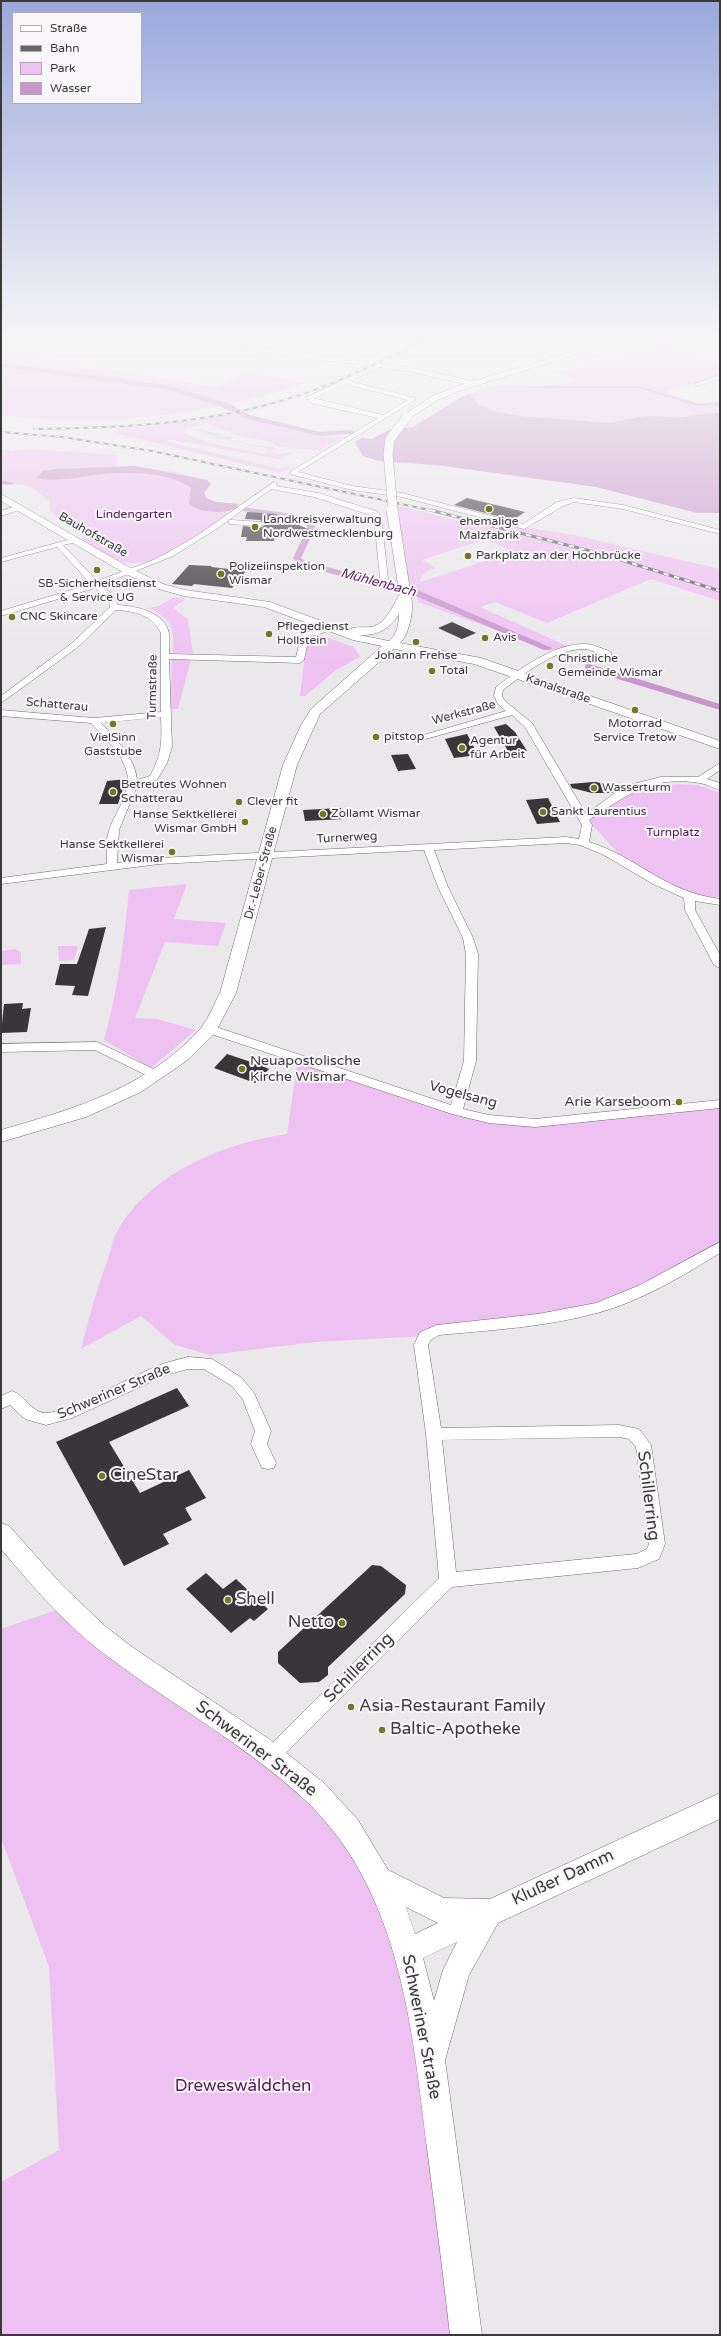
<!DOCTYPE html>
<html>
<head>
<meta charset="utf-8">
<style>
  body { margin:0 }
  #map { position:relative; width:721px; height:2336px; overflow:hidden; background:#ebe8eb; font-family:"Varela Round",sans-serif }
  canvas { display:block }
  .frame { position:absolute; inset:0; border:2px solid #3b3a3b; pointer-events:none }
  .legend { position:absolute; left:12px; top:12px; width:130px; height:92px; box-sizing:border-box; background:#f9f6f9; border:1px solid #adabad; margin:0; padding:5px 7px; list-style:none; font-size:12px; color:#3b3a3b }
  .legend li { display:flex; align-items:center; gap:8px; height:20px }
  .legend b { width:20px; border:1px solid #adabad }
</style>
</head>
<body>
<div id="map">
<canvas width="721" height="2336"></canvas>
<div class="frame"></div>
<ul class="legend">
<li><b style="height:5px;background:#fff"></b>Straße</li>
<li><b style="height:5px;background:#676567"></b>Bahn</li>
<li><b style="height:11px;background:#efc1f2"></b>Park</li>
<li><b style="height:11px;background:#c996cc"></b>Wasser</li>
</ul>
</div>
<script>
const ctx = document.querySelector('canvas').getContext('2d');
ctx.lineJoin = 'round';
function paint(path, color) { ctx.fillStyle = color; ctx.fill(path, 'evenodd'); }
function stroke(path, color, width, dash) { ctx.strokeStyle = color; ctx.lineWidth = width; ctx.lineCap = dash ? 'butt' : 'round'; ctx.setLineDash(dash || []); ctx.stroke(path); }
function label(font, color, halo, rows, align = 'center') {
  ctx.font = font + ' "Varela Round",sans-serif'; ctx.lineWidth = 4; ctx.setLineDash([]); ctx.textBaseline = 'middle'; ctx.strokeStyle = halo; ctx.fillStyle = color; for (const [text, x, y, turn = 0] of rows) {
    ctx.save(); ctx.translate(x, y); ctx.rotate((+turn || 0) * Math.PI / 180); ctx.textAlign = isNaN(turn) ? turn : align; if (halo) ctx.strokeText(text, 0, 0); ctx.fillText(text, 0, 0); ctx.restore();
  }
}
const green = new Path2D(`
  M663,341L720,361V377L665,391L674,396L702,404L720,400V412L681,417L644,416L610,423L521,416L494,411L479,405L470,394C478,392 491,385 500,385C526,385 548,390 574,379L555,373Z
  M1,343L57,358L53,360L218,387L246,372L306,383C208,417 105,426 1,415Z
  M235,413L316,435L346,436L320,451C304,448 288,449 274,445V443L237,435L208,424L188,427L183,433L209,443L265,454V452L280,454L296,451L279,459L171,440L165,441L280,469L287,466L294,467L280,473L115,433L117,429L176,423Z
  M196,428L207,429L202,430L222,435H217L234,438L230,440L267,447L272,446L277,450H265L270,449L223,439L215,440L220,439L200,431L193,430Z
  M8,449L10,451L32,449L118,455L116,466C146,466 178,472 207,480L211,484L204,493L206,498L216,502L239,504C212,525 162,571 124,562C108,558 94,548 80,540L85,535L51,512L49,501C31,486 25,482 1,485V451Z
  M391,504L471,524L477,515L524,527L574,535L720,569V601L651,579L547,623L495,602L480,607L572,648L560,653L418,602L415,584L404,587ZM486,539L513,552L420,582C422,572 428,571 436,568L422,560Z
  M174,597L186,599L173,608L188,619L193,654L173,653C174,628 173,621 149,608L159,606Z
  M318,634L354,647L360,657L336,670L305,696H300L307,636Z
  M172,659H191L178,709H170Z
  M676,784L697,785L720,793V897L701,899L672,887L621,856L587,819L597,804L648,788Z
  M187,884L174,919L226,923L218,946L165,942L135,1018L157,1019L196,1030L151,1068L104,1040C118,990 124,941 129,890Z
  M58,946H78L74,960L59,961Z
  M14,949L21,952V964L1,965V951Z
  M298,1058L456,1111L535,1123L720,1104V1247L597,1308L425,1336L315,1342L210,1355L175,1345L141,1316L81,1349C89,1318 97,1288 108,1259C111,1250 113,1238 118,1230C150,1173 225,1143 287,1134Z
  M68,1606L316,1793L393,1908L464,2335H1V2182L59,2150L49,1967L1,1838V1629Z`);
const water = new Path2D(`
  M470,394L479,405L494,411L521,416L610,423L644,416L681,417L720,412V513H697L596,487L436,465L378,461L363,456L355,442L362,438L372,439L389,430L413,427L463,396Z
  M135,466L207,480L211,484L204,493L206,498L216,502L239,504C236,506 233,510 229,511C218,513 198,512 189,504L191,488C168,472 131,472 104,474C81,476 59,483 36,478L43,471L57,469Z`);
const stream = new Path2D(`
  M528,387H639L698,405L720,404`);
const canal = new Path2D(`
  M1,363L165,385L228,403L250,415L320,432L351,430L355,432L351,434L320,436L248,419L222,407L164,389L1,367Z
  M1,480L15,483L11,485L1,484Z
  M213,503L307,516L315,523V529L301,558L304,561L417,590L552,648L550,650H544L411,594L298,565L293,558L307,529V524L302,520L216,507H213Z
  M589,664L720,704V710L585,669V665Z`);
const building = new Path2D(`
  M467,498L525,512L513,520L454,505Z
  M247,512L275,514L312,531L277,530L274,541H246L247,537H241L243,526L260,528L265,525L260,520L245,519Z
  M189,565L212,566L211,567L246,571L232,588L194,584L192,586L172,584Z
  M452,622L476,633L462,639L438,628Z
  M506,724L515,732L527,751L509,753L494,727Z
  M467,734L478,755L454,758L445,739Z
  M408,754L416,769L398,771L391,755Z
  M126,779L118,804H99L107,781Z
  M593,782H596L620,788L612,793H592L572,788L570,784Z
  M548,798L560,822L537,824L526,800Z
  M341,808L344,819L305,821L303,810Z
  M106,927L88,996L72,995L75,986L55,985L60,964H77L89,929Z
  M23,1003L22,1009L31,1008L27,1032L1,1033L4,1004Z
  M227,1054L260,1065L269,1069L255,1083L214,1068Z
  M177,1388L189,1406L109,1442L140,1493L189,1470L206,1498L185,1508L192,1520L163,1534L169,1544L124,1566L56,1442Z
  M372,1565L381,1566L406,1585L405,1594L328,1667V1675L319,1682L300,1683L278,1663V1652Z
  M206,1573L223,1589L236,1579L268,1609L254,1621L250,1618L231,1633L186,1589Z`);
const street = new Path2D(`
  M253,339H260L245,347L240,346Z
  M689,339H696L720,348V352Z
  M380,363L382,366L350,381L415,398V400L298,472L352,486L402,493L523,524L557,502L574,498L623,505L720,530V534L623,509L574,502L563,506L524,529L402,497L352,490L290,474V472L378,418L311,403L307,397ZM345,384L408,400L383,415L313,398Z
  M720,375V379L698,386L695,384Z
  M274,482L277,484L276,486L318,493L376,511L381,515L389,588L385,590L381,588L374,518L370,515L314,497L271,489L218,528L173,556L101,585L112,594L118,605C136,606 166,612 169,634C170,640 169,647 169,654L296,657L302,633L331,627L335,629L309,637L304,660L300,663L169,659L172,747L167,763L157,780L137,786L119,830L117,863L159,858L566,837L579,839L582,825L525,727L512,715L422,740L417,737L506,711L498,704L494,696L496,687C520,669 553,644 584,644C594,644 603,649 611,652V656C602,658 593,649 584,649C555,649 525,673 503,690L502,696L505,701L532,723L586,814L618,791L633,784L661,777H698L720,763V770L707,779L720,783V790C713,788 707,784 700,783C651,775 627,795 589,820L592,825L589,842C638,857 664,892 720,899V905L695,901V910L720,955V968L714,965L685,910L684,898L653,884L604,855L580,845L566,843L434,850L448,887L473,938L478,954L476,1061L463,1109L489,1115L535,1119L720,1100V1108L535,1127L489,1123L452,1114L205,1032L203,1029L205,1026H213L451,1105L464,1061L466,954L463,938L438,887L424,850L159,864L1,884V878L107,864C107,853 105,842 109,831C114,813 132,793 127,773C123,754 104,737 91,723L1,716V710L94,718L161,712V633C152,615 135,611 116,610L78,647L1,703V696L72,643L110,607L109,601L95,588L1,616V611L91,584L57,547L1,562V558L75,538H78V542L63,545L97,581L151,561L167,553L198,535ZM161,717C162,742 162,754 150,776L137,780C135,758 116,739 101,723Z
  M19,505L23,507L22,509L1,516V511Z
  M232,520L260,522L264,524L260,526L229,524V520Z
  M97,1042L160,1072L162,1075L160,1078H152L95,1050L1,1052V1044Z
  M720,1242V1253C681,1277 641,1301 597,1313C546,1327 492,1330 439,1335L431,1340L428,1345L441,1428L619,1425L639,1429L651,1445L665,1544L659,1559L638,1568L452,1587L277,1762L271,1765L265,1762L262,1756L265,1750L439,1578L426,1434L414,1345L420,1332L437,1325L538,1314L596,1303L640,1285ZM619,1437L629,1439L636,1447L649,1544L647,1549L636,1554L456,1572L442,1440Z
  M188,1357L212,1359L242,1378L254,1393L271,1431L267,1444L276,1463L274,1468L268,1469L262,1468L251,1444L255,1431L243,1400L232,1386L204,1369H188L166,1375L72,1418L46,1425L25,1419L10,1405L1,1409V1396L12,1391C25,1395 30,1411 44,1413C62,1415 135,1375 155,1367C166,1362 177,1360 188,1357Z`);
const secondary = new Path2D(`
  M171,339H191L408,367L473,381L615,339H626L462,390L438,400L407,420L403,417L404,415L432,396L464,384L408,371L175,341Z
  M1,494L134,570L163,584L185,590L270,602L348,631C354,624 369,630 377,625C389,618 394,603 401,592H409C416,603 410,634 400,643L481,658L720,741V749L474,664L394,649L320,714L297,765L236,993L215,1033L189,1059L141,1092L86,1117L1,1142V1130C74,1109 149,1087 201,1028C209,1018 214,1004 220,993L283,765L301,725L311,709L382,646L353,640L264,607L184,596L155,588L126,574L1,501ZM399,614C399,624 397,634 389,641L359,635C377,636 390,629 399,614Z
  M1,1523L9,1526L62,1585L105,1626L132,1647L269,1739L325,1784L358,1820L388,1870L444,1898L490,1899L720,1793V1819L498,1923L469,1975L445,2060L482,2335H450C443,2273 435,2210 427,2148C412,2026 400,1890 305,1800C246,1745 174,1706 110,1658C68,1628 34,1588 1,1549ZM406,1907L438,1923L415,1934ZM457,1942L443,1970L434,2001L423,1958Z`);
const railFar1 = new Path2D(`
  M34,429C121,428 210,424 294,397C340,382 384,360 427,339
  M1,432L62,437L152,451L434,511`);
const rail = new Path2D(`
  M430,510L602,554L720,591`);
const secondaryBridgeFar1 = new Path2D(`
  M393,511L388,454L390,439L407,417`);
const secondaryBridge = new Path2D(`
  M392,510L405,594`);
const markers = [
  [489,509,4,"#717822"],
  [255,527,4,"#717822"],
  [468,556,4,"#717822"],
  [97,570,4,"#717822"],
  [221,574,4,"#717822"],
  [12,617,4,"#717822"],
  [269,634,4,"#717822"],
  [485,638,4,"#717822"],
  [416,642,4,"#717822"],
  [550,666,4,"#717822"],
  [432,671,4,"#717822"],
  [635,710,4,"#717822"],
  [113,724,4,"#717822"],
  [376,737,4,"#717822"],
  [462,748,4,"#717822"],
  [594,788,4,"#717822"],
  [113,792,4,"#717822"],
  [239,802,4,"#717822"],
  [543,812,4,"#717822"],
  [323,814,4,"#717822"],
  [245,822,4,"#717822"],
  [172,852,4,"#717822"],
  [242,1069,4,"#717822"],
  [679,1102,4,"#717822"],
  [102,1476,4,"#717822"],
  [228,1600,4,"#717822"],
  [342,1623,4,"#717822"],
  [351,1707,4,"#717822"],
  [382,1730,4,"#717822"]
];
const farParknames = [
  ["Lindengarten",134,515],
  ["Turnplatz",673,833]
];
const farPoinames = [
  ["Landkreisverwaltung",263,520],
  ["Nordwestmecklenburg",263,534],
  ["ehemalige",489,522,"center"],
  ["Malzfabrik",489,536,"center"],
  ["Parkplatz an der Hochbrücke",476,556],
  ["Polizeiinspektion",229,567],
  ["Wismar",229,581],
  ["SB-Sicherheitsdienst",97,584,"center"],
  ["& Service UG",97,598,"center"],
  ["CNC Skincare",20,617],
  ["Pflegedienst",277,627],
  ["Hollstein",277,641],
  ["Avis",493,638],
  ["Johann Frehse",416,656,"center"],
  ["Christliche",558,659],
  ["Gemeinde Wismar",558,673],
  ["Total",440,671],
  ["Motorrad",635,724,"center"],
  ["Service Tretow",635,738,"center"],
  ["pitstop",384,737],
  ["VielSinn",113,738,"center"],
  ["Gaststube",113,752,"center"],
  ["Agentur",470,741],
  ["für Arbeit",470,755],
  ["Betreutes Wohnen",121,785],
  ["Schatterau",121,799],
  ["Wasserturm",602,788],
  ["Clever fit",247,802],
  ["Sankt Laurentius",551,812],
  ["Zollamt Wismar",331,814],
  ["Hanse Sektkellerei",237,815,"right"],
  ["Wismar GmbH",237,829,"right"],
  ["Hanse Sektkellerei",164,845,"right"],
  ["Wismar",164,859,"right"]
];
const farStreetnames = [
  ["Bauhofstraße",93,535,30],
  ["Turmstraße",153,687,-89],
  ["Kanalstraße",558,689,19],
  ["Schatterau",57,705,5],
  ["Werkstraße",464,713,-15],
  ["Turnerweg",347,838,-3],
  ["Dr.-Leber-Straße",261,873,-75]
];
const farWaternames = [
  ["Mühlenbach",378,583,15]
];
const poiNames = [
  ["Neuapostolische",250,1061],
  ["Kirche Wismar",250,1077],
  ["Arie Karseboom",671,1102,"right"]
];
const streetNames = [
  ["Vogelsang",463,1095,15],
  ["Schweriner Straße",114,1392,-23]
];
const nearPoinames = [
  ["CineStar",110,1476],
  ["Shell",236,1600],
  ["Netto",334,1623,"right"],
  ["Asia-Restaurant Family",359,1707],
  ["Baltic-Apotheke",390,1730]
];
const nearStreetnames = [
  ["Schillerring",648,1496,83],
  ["Schillerring",359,1668,-45],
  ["Schweriner Straße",256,1749,37],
  ["Klußer Damm",563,1878,-25],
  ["Schweriner Straße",421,2027,79]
];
const nearParknames = [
  ["Dreweswäldchen",243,2087]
];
paint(green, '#efc1f2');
paint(water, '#c996cc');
stroke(stream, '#c996cc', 2);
paint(canal, '#c996cc');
paint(building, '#383638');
stroke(street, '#6e6b6e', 1);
stroke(secondary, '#6e6b6e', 1);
paint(street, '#fff');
paint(secondary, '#fff');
stroke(railFar1, '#676567', 2);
stroke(rail, '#676567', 3);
stroke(railFar1, '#f9f6f9', 1.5, [4.5]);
stroke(rail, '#f9f6f9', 2, [5.5]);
stroke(secondaryBridgeFar1, '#6e6b6e', 10, []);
stroke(secondaryBridge, '#6e6b6e', 12, []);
stroke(secondaryBridgeFar1, '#fff', 9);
stroke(secondaryBridge, '#fff', 11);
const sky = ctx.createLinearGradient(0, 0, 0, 666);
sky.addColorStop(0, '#9ba8dd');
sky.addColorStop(0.51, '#f6f5f6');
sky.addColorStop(1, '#f6f5f600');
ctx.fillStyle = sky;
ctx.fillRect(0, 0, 721, 666);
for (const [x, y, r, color] of markers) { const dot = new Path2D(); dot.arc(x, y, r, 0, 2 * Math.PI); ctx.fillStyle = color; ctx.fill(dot); stroke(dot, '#f9f6f9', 1.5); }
label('12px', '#55195b', '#f9f6f9', farParknames);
label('12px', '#3b3a3b', '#f9f6f9', farPoinames, 'left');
label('12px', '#3b3a3b', '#f9f6f9', farStreetnames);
label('italic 13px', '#5a1e60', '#f9f6f9', farWaternames);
label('14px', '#3b3a3b', '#f9f6f9', poiNames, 'left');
label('14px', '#3b3a3b', '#f9f6f9', streetNames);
label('17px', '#3b3a3b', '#f9f6f9', nearPoinames, 'left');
label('17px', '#3b3a3b', '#f9f6f9', nearStreetnames);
label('17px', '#55195b', '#f9f6f9', nearParknames);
</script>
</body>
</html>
